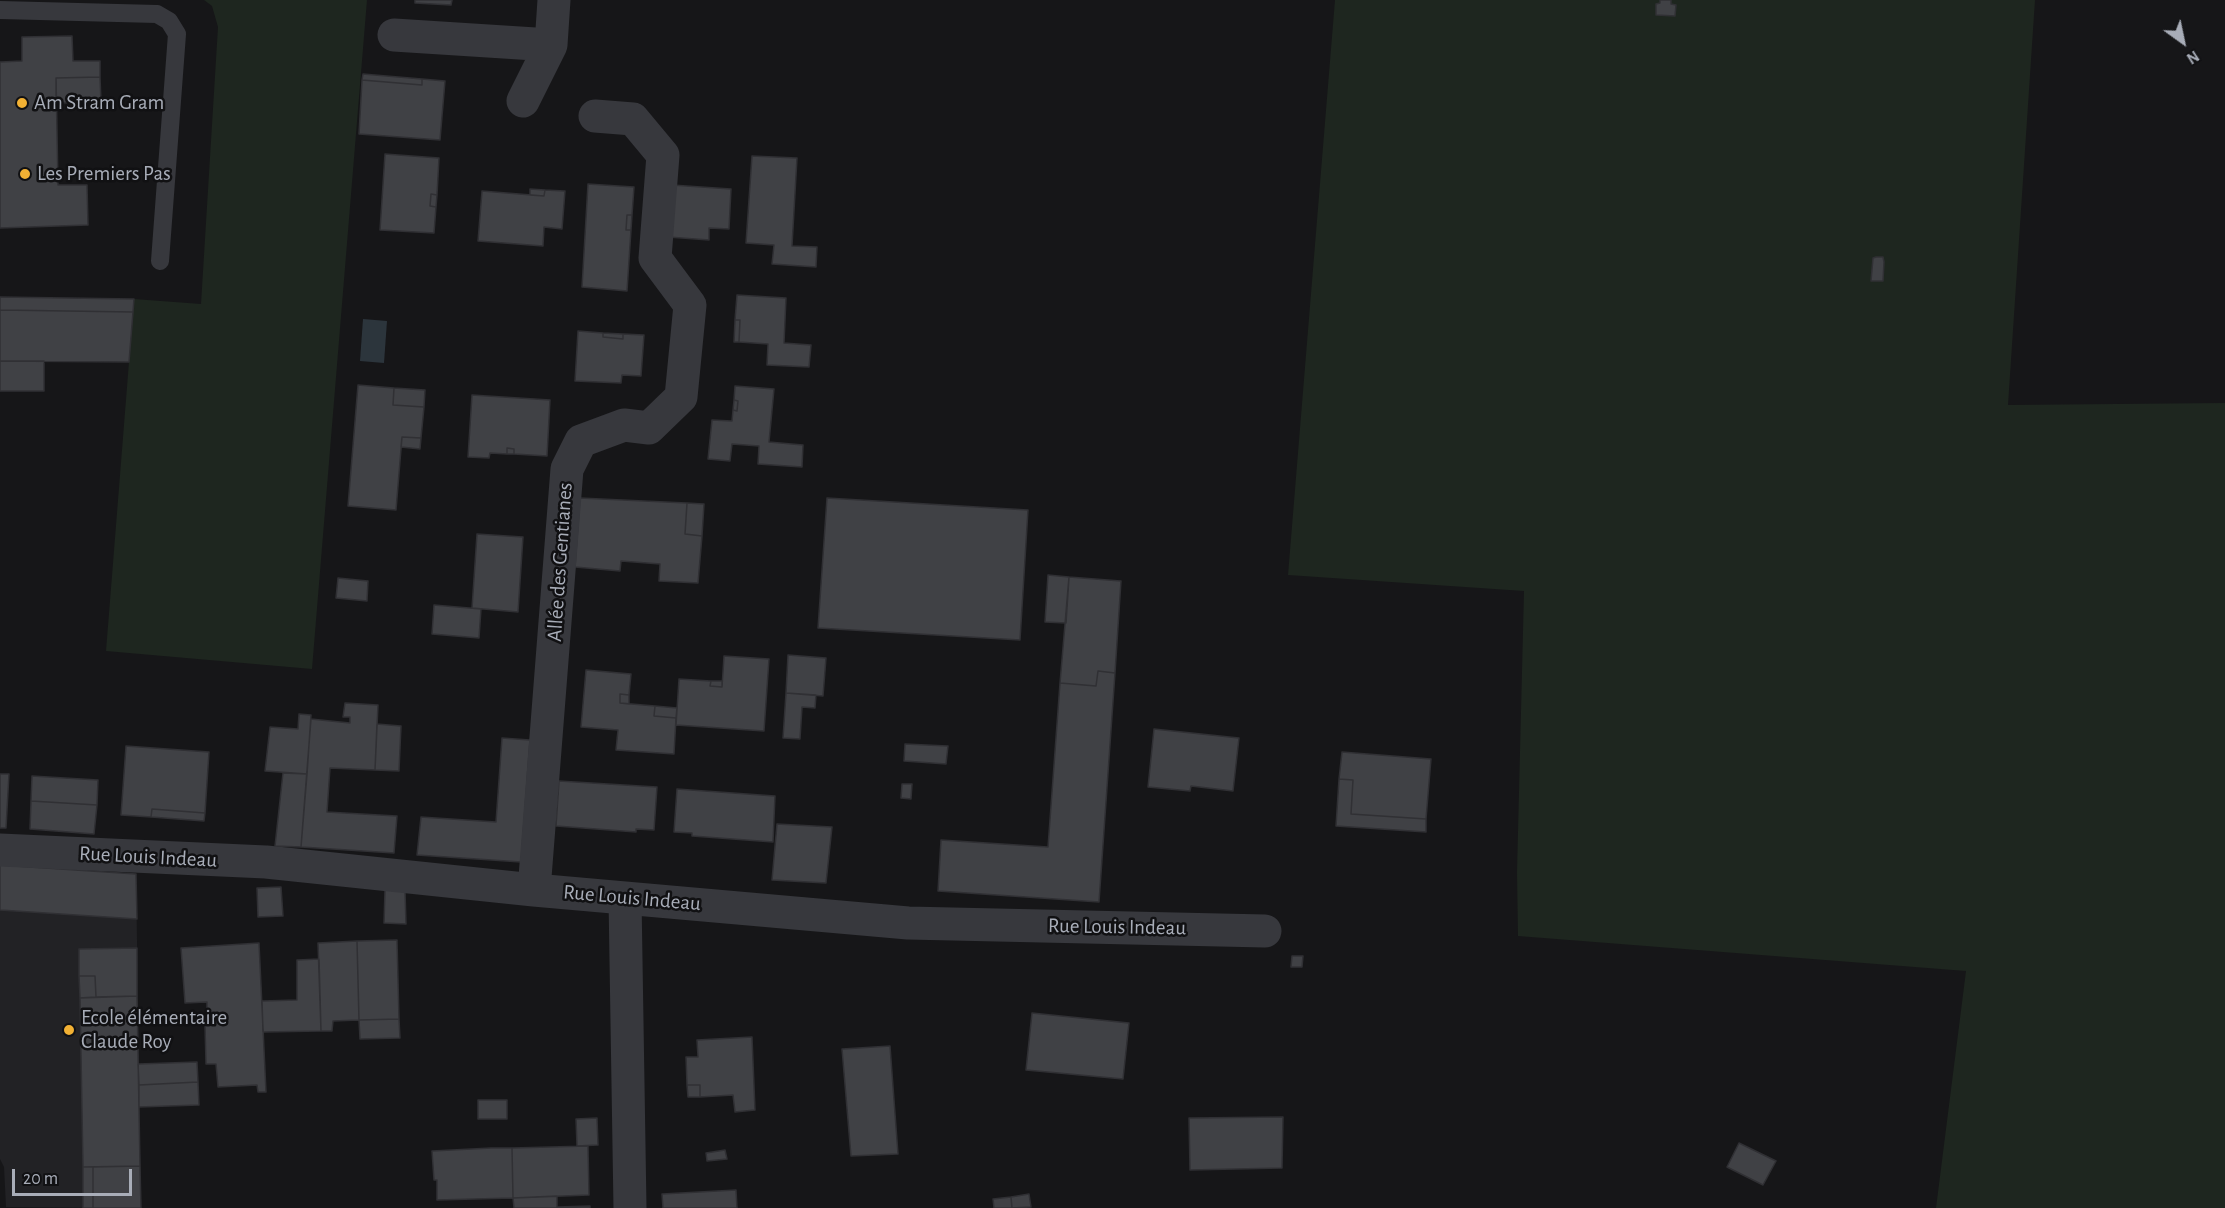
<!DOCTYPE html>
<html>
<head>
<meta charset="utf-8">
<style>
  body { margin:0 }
  #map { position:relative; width:2225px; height:1208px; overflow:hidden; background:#161618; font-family:"Alegreya Sans",sans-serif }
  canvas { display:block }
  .north { position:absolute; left:2153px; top:12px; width:60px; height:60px; -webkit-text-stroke:4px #111113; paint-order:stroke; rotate:147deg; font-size:16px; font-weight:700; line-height:24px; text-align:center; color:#a8adb8 }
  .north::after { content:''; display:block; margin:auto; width:21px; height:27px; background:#a8adb8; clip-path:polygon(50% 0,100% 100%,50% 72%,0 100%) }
  .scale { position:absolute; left:12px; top:1169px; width:120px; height:27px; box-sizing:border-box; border:3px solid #a8adb8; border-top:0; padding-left:8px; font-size:18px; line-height:21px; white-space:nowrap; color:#a8adb8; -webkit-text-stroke:4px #111113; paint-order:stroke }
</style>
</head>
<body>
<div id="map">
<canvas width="2225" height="1208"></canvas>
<div class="north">N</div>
<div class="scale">20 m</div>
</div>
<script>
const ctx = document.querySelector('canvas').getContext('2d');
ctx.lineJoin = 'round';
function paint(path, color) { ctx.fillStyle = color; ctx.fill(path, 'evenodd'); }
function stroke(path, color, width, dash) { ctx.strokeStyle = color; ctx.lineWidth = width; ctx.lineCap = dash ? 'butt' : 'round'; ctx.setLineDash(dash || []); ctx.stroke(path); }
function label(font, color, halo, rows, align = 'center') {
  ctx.font = font + ' "Alegreya Sans",sans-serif'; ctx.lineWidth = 5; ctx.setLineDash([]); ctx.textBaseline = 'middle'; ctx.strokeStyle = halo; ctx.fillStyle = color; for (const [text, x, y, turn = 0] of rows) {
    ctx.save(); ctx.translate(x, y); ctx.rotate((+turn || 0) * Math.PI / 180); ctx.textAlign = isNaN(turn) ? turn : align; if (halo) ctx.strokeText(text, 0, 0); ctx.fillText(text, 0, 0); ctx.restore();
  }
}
const built = new Path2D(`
  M0,865L136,874L141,1208L6,1207L4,1167L0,1159Z`);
const green = new Path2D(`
  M204,0H367L312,669L106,651L134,299L201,304L218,27L212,6Z
  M1335,0H2035L2008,405L2225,403V1208H1936L1966,971L1518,936L1517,872L1524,591L1288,575Z`);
const water = new Path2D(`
  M363,319L387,321L384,363L360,361Z`);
const building = new Path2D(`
  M415,0H452L451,5L415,3Z
  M1660,0H1671V4L1676,5L1675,16L1656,15V4L1660,3Z
  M72,36L73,61H100V77L56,78L58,185H87L88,225L0,228V62L22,61V37Z
  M363,74L422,79V85L362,80Z
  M100,77L101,102L56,103V78Z
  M422,79L445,81L440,140L359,134L362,80L422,85Z
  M385,154L439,158L437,195L431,194L430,206L436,207L434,233L380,230Z
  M752,156L797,158L792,246L817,247L816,267L772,264L774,245L746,243Z
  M588,184L634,187L632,215H627L626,230H631L627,291L582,287Z
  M672,185L731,189L729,229L709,228V240L668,237Z
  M530,189L545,190L544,196L530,195Z
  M545,190L565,191L562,229L544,227L543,246L478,241L482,191L544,196Z
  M431,194L437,195L436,207L430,206Z
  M627,215H632L631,230H626Z
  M1876,257H1883L1884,262L1883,281H1871L1873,258Z
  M737,295L786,298L784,343L811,345L809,367L767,365L768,344L739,342L740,320H735Z
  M0,297L134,299L133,312L0,310Z
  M0,310L133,312L129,362L0,361Z
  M735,320H740L739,342H734Z
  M578,331L603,333V337L623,339V334L644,335L641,376L622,375L621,383L575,381Z
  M603,333L623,334V339L603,337Z
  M0,361H44V391H0Z
  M358,385L394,388L393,405L424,407L421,438L402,437L396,510L348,506Z
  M735,386L774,389L769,442L803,445L802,467L758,464L759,446L732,444L730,461L708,459L712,420L732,421L733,410L737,411L738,401L734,400Z
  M394,388L425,390L424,407L393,405Z
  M472,395L550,400L547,456L514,454V449L507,448V454L490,453L489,458L468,457Z
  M734,400L738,401L737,411L733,410Z
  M402,437L421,438L420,449L401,447Z
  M507,448L514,449V454H507Z
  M580,498L687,503L685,534L702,536L698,583L659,581L660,564L621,561L620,571L575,567Z
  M827,498L1028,510L1020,640L818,628Z
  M687,503L704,504L702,536L685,534Z
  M477,534L523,537L518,612L472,608Z
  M1048,575L1069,577L1066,623L1045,622Z
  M1069,577L1121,581L1115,673L1098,671L1096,686L1060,683Z
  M338,578L368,581L367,601L336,598Z
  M434,605L481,609L479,638L432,634Z
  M788,655L826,658L823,696L786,693Z
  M724,656L769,659L764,731L676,725L679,679L711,681L710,686L722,687Z
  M586,670L631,674L629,695L620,694V703L655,706L654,716L676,718L674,754L616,750L618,730L581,727Z
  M1098,671L1115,673L1099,902L938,891L941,840L1048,847L1060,683L1096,686Z
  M711,681H722V687L710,686Z
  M786,693L816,695L815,708L802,707L800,739L783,738Z
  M620,694L629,695V704L620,703Z
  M345,703L378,705L375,770L330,768L327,812L397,816L394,853L301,847L311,719L350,723V717H343Z
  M655,706L677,708L676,718L654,716Z
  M299,714L311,715L307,774L265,771L270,727L298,729Z
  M377,724L401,726L399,771L375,770Z
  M1154,729L1239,738L1233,791L1191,786L1190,791L1148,787Z
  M502,738L530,740L521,862L417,855L421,817L496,822Z
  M905,744L948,746L946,764L904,761Z
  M126,746L209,752L205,813L152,809L151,817L121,815Z
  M1342,752L1431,759L1426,819L1351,814L1353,780L1339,779Z
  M283,773L307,774L301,847L275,846Z
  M0,774H9L6,828H0Z
  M32,776L98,780L97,805L31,801Z
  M1339,779L1353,780L1351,814L1426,819V832L1336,826Z
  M559,781L657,787L654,830L636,829V832L556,826Z
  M902,784H912L911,799L901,798Z
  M677,789L775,796L773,842L692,836V833L674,832Z
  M31,801L97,805L94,834L30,829Z
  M152,809L205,813L204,821L151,817Z
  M777,824L832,827L826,883L772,880Z
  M0,865L136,874L137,919L0,910Z
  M281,887L283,916L258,917L257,888Z
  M385,890L405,891L406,924L384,923Z
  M397,940L399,1019L359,1020L357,941Z
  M357,941L359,1020L333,1021L332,1031H321L318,943Z
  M259,943L266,1092H258L257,1085L218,1087L216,1064H206L205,1026L207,1025V1002L185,1003L181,948Z
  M137,948V996L96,997L95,976H79V949Z
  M1292,956H1303L1302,967H1291Z
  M319,959L321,1031L263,1032L262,1001L297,1000V960Z
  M79,976H95L96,997L80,998Z
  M137,996L140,1166L83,1167L80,998Z
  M1032,1013L1129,1023L1123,1079L1026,1070Z
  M399,1019L400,1038L360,1039L359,1020Z
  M752,1037L755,1110L735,1112L733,1095L700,1097V1085H687L686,1057H698L697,1040Z
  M890,1046L898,1154L851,1156L842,1049Z
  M197,1062L198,1082L139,1085L138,1064Z
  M198,1082L199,1105L139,1107V1085Z
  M687,1085H700V1097H688Z
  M478,1100H507V1119H478Z
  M1283,1117L1282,1168L1190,1170L1189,1118Z
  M597,1118L598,1145L577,1146L576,1119Z
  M1739,1143L1776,1161L1763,1185L1727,1167Z
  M588,1146L589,1195L513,1198L512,1148Z
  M491,1148H512L513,1198L437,1200V1180H434L432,1151Z
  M725,1150L727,1159L707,1161L706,1153Z
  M140,1166L141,1208H93V1167Z
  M83,1167H93V1208H83Z
  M736,1190L737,1208H663L662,1194Z
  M1029,1194L1031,1207L1012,1208L1011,1197Z
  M557,1196V1208H514L513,1198Z
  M1011,1197L1012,1208H994L993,1199Z
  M590,1206V1208H557V1207Z`);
const service = new Path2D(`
  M0,10L157,14L169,21L177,34L160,261`);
const minor = new Path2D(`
  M394,35L551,45
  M523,101L551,45L554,0
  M0,850L266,862L534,890L908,923L1265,931
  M534,890L567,469L581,441L624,425L649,428L681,397L690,305L655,258L663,155L633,119L595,116
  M625,898L630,1208`);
const markers = [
  [22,103,6,"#f2b134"],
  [25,174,6,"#f2b134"],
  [69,1030,6,"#f2b134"]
];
const poiNames = [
  ["Am Stram Gram",34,103],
  ["Les Premiers Pas",37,174],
  ["Ecole élémentaire",81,1018],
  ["Claude Roy",81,1042]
];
const streetNames = [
  ["Allée des Gentianes",560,562,-86],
  ["Rue Louis Indeau",148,857,3],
  ["Rue Louis Indeau",632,898,5],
  ["Rue Louis Indeau",1117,927,1]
];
paint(built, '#222225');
paint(green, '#1e261f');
paint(water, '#2c353c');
paint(building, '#404145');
stroke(building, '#303034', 1.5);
stroke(service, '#37383d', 18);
stroke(minor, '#37383d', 33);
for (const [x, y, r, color] of markers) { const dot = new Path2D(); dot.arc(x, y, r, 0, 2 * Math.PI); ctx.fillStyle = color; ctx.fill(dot); stroke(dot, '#111113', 2); }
label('21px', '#a8adb8', '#111113', poiNames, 'left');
label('21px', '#a8adb8', '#111113', streetNames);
</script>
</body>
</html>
